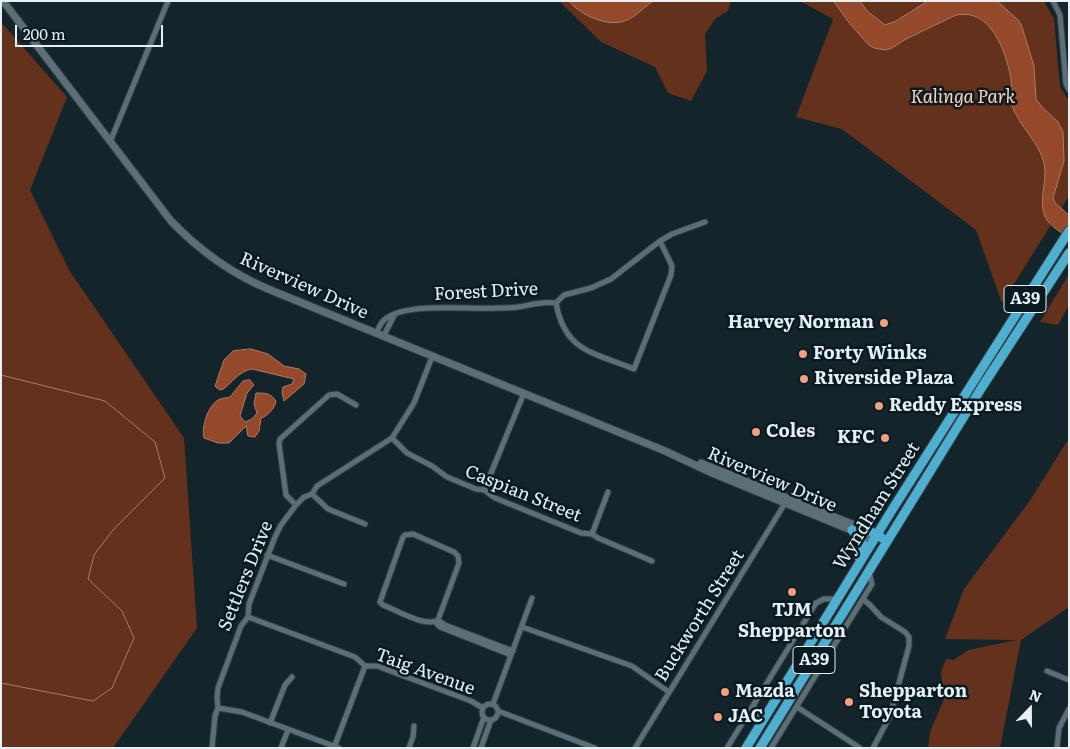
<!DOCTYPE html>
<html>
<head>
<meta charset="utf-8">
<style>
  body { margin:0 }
  #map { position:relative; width:1070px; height:749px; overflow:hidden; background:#13242a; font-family:Literata,serif }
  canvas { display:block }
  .frame { position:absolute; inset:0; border:2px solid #e6f0f4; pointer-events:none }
  .north { position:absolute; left:1005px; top:684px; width:50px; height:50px; -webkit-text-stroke:4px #0a1a20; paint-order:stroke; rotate:22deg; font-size:14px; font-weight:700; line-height:20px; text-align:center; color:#e6f0f4 }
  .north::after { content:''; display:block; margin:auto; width:18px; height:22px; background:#e6f0f4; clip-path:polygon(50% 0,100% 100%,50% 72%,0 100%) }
  .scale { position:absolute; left:15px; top:25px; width:148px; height:22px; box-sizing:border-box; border:2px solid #e6f0f4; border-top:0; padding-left:6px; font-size:15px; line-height:18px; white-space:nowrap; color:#e6f0f4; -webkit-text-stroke:4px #0a1a20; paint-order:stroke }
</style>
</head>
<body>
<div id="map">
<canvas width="1070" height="749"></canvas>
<div class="frame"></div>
<div class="north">N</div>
<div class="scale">200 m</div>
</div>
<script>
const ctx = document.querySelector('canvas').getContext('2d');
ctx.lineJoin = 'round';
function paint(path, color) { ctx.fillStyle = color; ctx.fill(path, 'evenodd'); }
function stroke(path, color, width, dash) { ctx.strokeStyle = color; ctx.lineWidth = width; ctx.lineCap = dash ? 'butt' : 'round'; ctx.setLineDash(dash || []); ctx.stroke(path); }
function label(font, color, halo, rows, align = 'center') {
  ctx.font = font + ' Literata,serif'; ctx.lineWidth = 5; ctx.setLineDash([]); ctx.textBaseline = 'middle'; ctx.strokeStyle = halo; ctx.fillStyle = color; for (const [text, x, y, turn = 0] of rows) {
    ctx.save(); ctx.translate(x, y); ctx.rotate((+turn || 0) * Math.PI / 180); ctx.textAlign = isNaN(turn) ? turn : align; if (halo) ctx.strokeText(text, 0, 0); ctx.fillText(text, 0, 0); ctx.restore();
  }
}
const green = new Path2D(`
  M559,1H731L728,11L715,19L705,34L707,71L691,101L668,93L655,67L601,42Z
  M800,1H1044L1054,19L1060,87L1069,101V196L1002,303L976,230L842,129L796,117L833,19Z
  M1,22L67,97L30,190L69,270L184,438L197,628L113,748H1Z
  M1069,274V305L1058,325L1040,322Z
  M1069,438V607L1021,640L1000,748H928L930,732L944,699L941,672L946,659L954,660L968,650L1017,640L945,639L964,589L1031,499Z`);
const water = new Path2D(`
  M569,1H653C645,6 637,16 627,20C609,28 581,16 569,1Z
  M834,1H860L867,11L885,25L896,21L928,1H997L1018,20L1021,24L1034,66L1036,99L1042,107L1058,122L1063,132L1064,161L1053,198L1055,203L1069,215V238C1062,233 1050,226 1046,218C1037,202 1048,182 1044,163C1040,144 1019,125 1012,106C1010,98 1012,88 1011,79C1006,51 991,8 956,15L906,39L892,48L885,50L874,48L869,45L850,24Z
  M251,349L268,354L284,366L299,369L306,374L304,384L284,401L282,393L283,387L292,384L294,379L252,369C239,371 233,382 222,390L218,389L215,386L224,360L233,351Z
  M250,380L254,385L247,393L240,416L245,422L252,419L257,413L254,404L256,393C266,393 270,393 276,401C275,408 268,416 261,418L259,431L255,437L248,436L246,426L229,443H218L204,438C201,427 208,406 218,400C221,398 227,398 230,397L243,381Z`);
const stream = new Path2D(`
  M1,375L105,401L155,442L165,478L113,530L94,555L88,579L122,611L134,638L112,688L93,701L1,683`);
const street = new Path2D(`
  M1053,1L1060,15L1066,84L1069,90
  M110,142L168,1
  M556,303C565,352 593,352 634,369L671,275L672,266L660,241
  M376,334C378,329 380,324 384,320C406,301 470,310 498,308C505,308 511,308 518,307C531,305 542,301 556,303L564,295L591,288L611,279L660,241L672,234L705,222
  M383,337L395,314
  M392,438L407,453L432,466L447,477L476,489L484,490L495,498L581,533L592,534L598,538L652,561
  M484,490L524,393
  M312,494L328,509L365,524
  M296,505L286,495L279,444L280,439L329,395L337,394L356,405
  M413,534L454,552L458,556L459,563L438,620C426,628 396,610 383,605L380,602L403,537L405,535Z
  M592,534L608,492
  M267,555L344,584
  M863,599L871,606L881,617L905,632L909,637V646L890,716L873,748
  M248,617L355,657L365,666H377L471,701L483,708
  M438,620L445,625L513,651
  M435,622L440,627L511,655
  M522,627L632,666L669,692
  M1047,671L1069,680
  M482 712a8 8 0 1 1 16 0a8 8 0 1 1-16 0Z
  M493,704L532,598
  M754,704L755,713L763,721
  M797,707L860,748
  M218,708L242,712L339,748
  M498,711L595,748
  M270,723L285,685L292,677
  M335,745L365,666
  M212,748L215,716L218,708L217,697L218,688L241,626L248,617L249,604L275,537L281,525L296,505L304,497L312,494L317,486L392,438L414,403L432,357
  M281,748L288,730
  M409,748L413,737L414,726
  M473,748L484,717
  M481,748L491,720
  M635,748L787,500
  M727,748L816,603L824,599H837
  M771,748L872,584L869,572
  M1057,748L1059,728L1069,709`);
const secondary = new Path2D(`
  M3,1L171,221C200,251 230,273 268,289L665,451L712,473L868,537
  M701,463L869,531`);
const highway = new Path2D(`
  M852,530L862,540L863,549L859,557
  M869,531L878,535L882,538
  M746,748L892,510L1069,231
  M760,748L982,387L1069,253`);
const markers = [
  [884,323,5,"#f2a080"],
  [803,354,5,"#f2a080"],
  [804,379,5,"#f2a080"],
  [879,406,5,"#f2a080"],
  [756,432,5,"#f2a080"],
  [885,438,5,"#f2a080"],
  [792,592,5,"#f2a080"],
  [725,692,5,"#f2a080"],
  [849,702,5,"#f2a080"],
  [718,717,5,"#f2a080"]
];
const shields = [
  [1025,299,42],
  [814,660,42]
];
const shieldNames = [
  ["A39",1025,299],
  ["A39",814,660]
];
const parkNames = [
  ["Kalinga Park",963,98]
];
const streetNames = [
  ["Riverview Drive",304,286,24],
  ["Forest Drive",486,292,-3],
  ["Riverview Drive",772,480,23],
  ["Caspian Street",523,494,22],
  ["Wyndham Street",877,506,-58],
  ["Settlers Drive",246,576,-68],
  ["Buckworth Street",700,616,-58],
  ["Taig Avenue",425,672,20]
];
const poiNames = [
  ["Harvey Norman",874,323,"right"],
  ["Forty Winks",813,354],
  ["Riverside Plaza",814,379],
  ["Reddy Express",889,406],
  ["Coles",766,432],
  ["KFC",875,438,"right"],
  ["TJM",792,611,"center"],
  ["Shepparton",792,632,"center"],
  ["Mazda",735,692],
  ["Shepparton",859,692],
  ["Toyota",859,713],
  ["JAC",728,717]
];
paint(green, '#64311c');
paint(water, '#94492b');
stroke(water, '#ad7b67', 1);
stroke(stream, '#ad7b67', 1);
stroke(street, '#333f44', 7);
stroke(secondary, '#333f44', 9);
stroke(highway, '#333f44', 11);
stroke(street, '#5c6f76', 5);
stroke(secondary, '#5c6f76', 7);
stroke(highway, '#4fafd0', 9);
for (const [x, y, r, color] of markers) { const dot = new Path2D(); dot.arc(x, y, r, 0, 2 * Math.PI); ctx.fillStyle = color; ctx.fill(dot); stroke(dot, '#0a1a20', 2); }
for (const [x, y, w] of shields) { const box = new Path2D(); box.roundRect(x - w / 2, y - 13.5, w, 27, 4); ctx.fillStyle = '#0a1a20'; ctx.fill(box); stroke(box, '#e6f0f4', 1); }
label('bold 16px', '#e6f0f4', null, shieldNames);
label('italic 18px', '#fed1c0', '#0a1a20', parkNames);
label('18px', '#e6f0f4', '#0a1a20', streetNames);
label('bold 18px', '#e6f0f4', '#0a1a20', poiNames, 'left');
</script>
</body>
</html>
